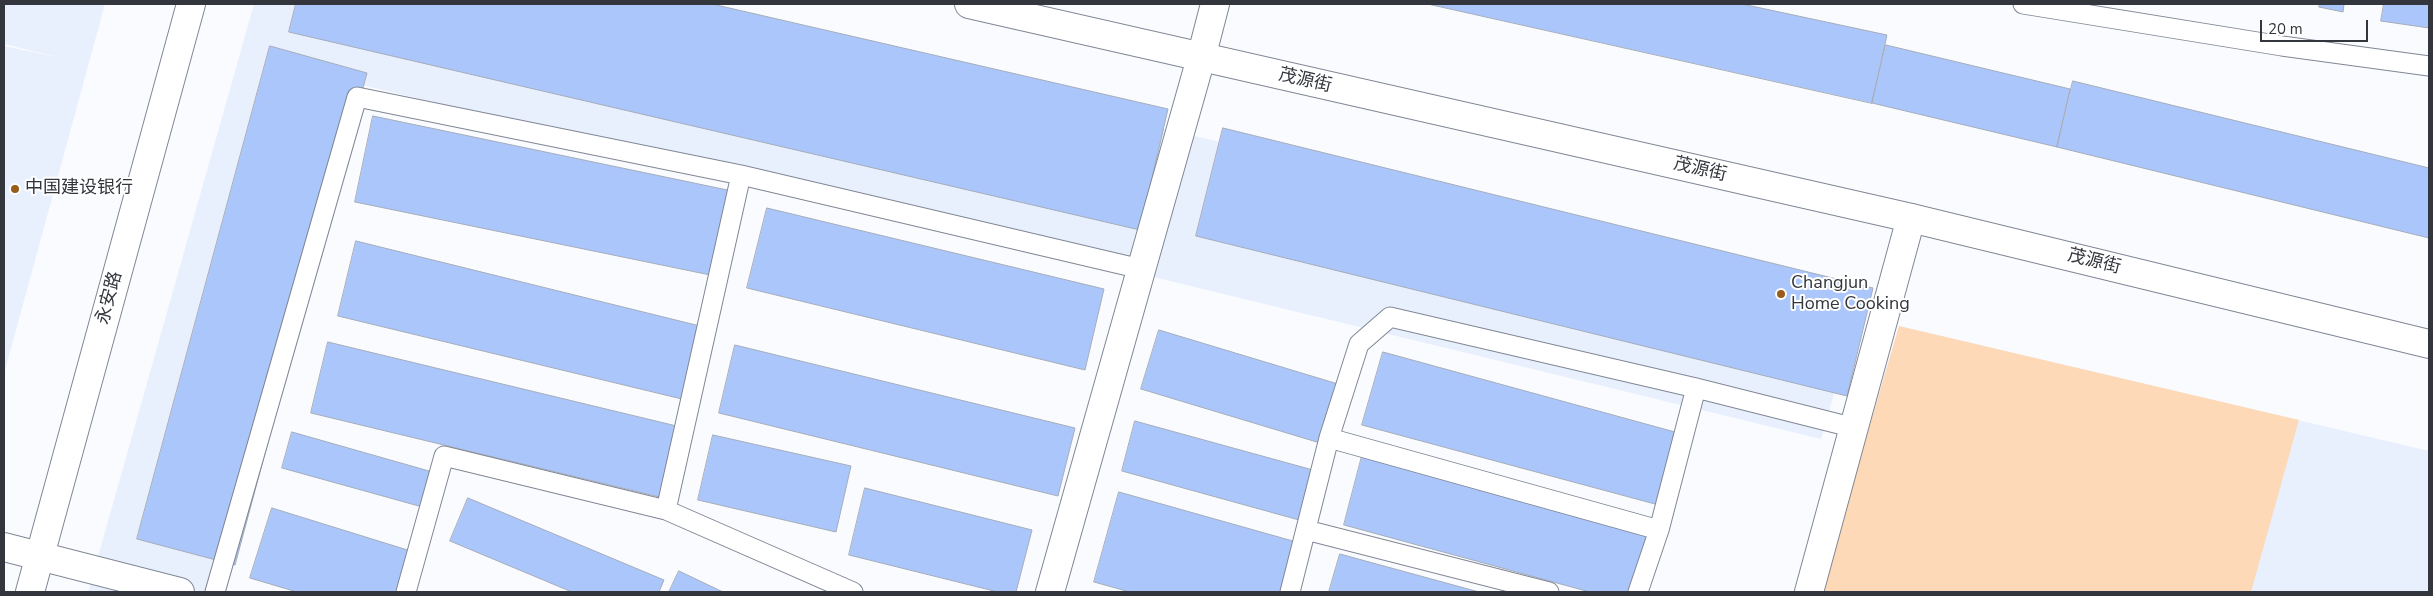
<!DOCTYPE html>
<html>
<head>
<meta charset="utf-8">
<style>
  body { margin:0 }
  #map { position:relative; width:2433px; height:596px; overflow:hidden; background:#f9fbfe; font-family:"Nunito Sans",sans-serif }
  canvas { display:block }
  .frame { position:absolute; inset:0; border:5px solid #33363c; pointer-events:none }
  .scale { position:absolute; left:2260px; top:20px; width:108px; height:22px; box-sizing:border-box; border:2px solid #33363c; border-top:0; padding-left:6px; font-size:15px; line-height:18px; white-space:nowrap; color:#33363c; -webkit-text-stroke:4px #fff; paint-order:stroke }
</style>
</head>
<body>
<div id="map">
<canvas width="2433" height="596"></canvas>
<div class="frame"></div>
<div class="scale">20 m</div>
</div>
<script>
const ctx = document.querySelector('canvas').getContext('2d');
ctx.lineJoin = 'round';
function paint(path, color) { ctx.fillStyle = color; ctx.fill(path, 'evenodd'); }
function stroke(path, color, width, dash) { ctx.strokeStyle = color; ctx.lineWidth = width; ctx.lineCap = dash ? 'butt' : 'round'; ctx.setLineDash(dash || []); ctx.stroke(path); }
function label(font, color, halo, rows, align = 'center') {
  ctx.font = font + ' "Nunito Sans","Noto Sans SC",sans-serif'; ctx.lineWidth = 4; ctx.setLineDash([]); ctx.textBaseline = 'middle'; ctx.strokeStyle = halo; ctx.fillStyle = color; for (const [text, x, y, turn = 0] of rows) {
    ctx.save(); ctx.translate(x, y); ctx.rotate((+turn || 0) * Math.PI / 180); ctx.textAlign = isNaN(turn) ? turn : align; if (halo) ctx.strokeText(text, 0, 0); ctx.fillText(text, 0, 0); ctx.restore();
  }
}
const built = new Path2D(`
  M4,4H105L4,374V46L61,58L4,44Z
  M254,4H629L1863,292L1821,439L362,85L223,592H88Z
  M1899,326L2429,451V592H1821Z`);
const green = new Path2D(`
  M1899,326L2299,420L2251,592H1821Z`);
const building = new Path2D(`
  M296,4H712L1168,109L1140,230L289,32Z
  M1428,4H1742L1887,35L1872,103Z
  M2320,4H2344L2343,12L2319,7Z
  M2384,4H2429V28L2381,21Z
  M1886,45L2070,89L2057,147L1872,103Z
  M270,46L367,73L235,565L137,539Z
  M2073,81L2429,168V238L2057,147Z
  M373,116L737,192L720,277L355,202Z
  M1223,128L1873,288L1847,396L1196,236Z
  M767,208L1104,289L1085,370L747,288Z
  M356,241L704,327L686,400L338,316Z
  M1159,330L1348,387L1330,446L1141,389Z
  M328,342L689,429L672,500L311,413Z
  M735,345L1075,428L1058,496L719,413Z
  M1383,352L1686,435L1666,507L1362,425Z
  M1135,421L1313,470L1299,520L1122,471Z
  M292,432L436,473L426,508L282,468Z
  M713,435L851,466L836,532L698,500Z
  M1362,456L1654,536L1639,592H1590L1344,525Z
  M865,488L1032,530L1016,592H998L849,555Z
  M1119,492L1300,543L1287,592H1130L1094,582Z
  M468,498L664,580L659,592H572L450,541Z
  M272,508L414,552L401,592H297L250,578Z
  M1340,554L1479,592H1329Z
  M679,571L723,592H669Z`);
const lane = new Path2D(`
  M2023,4L2282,46L2429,66
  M741,175L666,510L853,592
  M1329,438L1659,530
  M1306,530L1549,592
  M215,592L357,97L741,175L1141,269
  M406,592L444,456L666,510
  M1290,592L1329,438L1359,344L1390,317L1696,388L1855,428
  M1638,592L1659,530L1696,388`);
const street = new Path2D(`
  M4,547L180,592
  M1050,592L1201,58L1215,4
  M1809,592L1911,218`);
const secondary = new Path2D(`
  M969,4L1911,218L2429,344
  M30,592L191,4`);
const markers = [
  [15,189,5,"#965e1a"],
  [1781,294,5,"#965e1a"]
];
const streetNames = [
  ["茂源街",1305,81,13],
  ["茂源街",1700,170,13],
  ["茂源街",2094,262,14],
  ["永安路",110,298,-75]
];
const poiNames = [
  ["中国建设银行",25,189],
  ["Changjun",1791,284],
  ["Home Cooking",1791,305]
];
paint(built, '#e9f0fd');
paint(green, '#fdd9b7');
paint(building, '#abc6fa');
stroke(building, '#a5adbb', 1);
stroke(lane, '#808795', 21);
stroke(street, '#808795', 30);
stroke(secondary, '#808795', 30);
stroke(lane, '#fff', 19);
stroke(street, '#fff', 28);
stroke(secondary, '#fff', 28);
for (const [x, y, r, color] of markers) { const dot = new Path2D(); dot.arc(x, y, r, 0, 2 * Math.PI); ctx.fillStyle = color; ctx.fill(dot); stroke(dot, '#fff', 2); }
label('18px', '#33363c', '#fff', streetNames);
label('18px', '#33363c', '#fff', poiNames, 'left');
</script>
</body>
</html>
